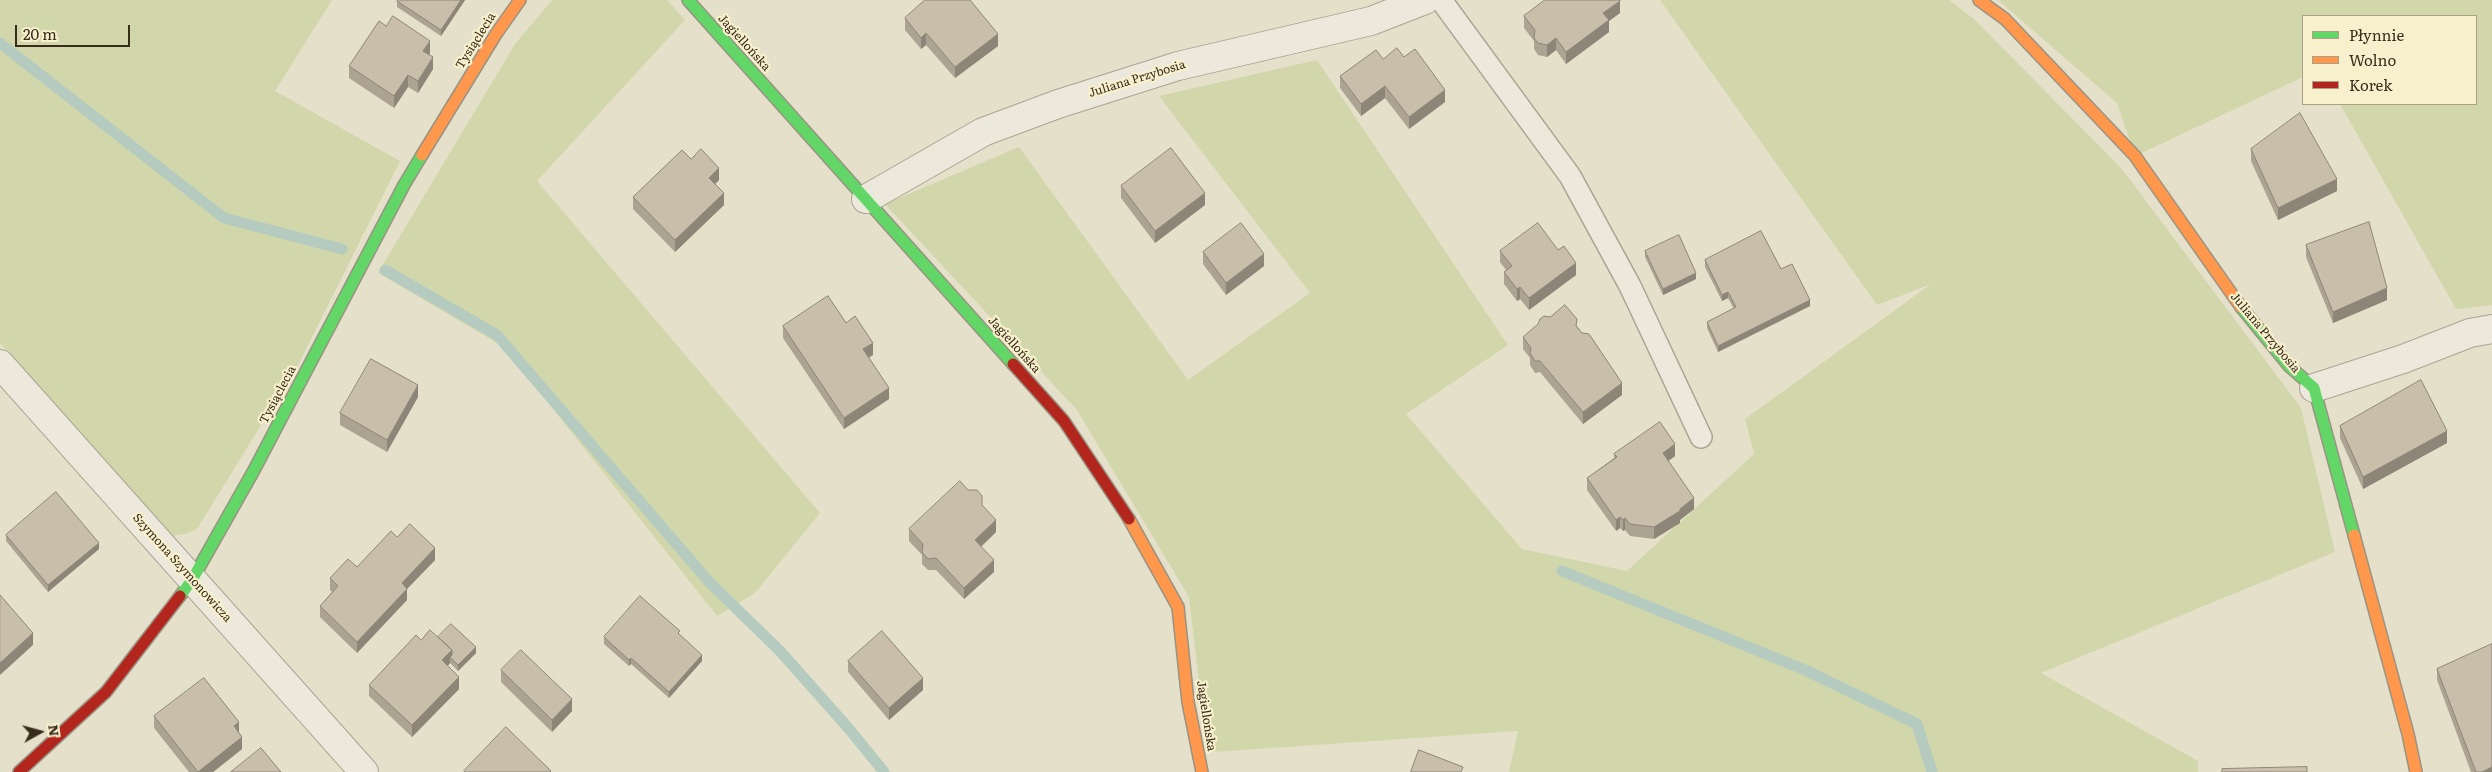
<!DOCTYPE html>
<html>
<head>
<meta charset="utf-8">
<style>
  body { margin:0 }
  #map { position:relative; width:2492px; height:772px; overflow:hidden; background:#e5e0c9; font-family:Literata,serif }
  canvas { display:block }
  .legend { position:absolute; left:2302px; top:15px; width:175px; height:90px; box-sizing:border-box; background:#f8f0cd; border:1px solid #aba286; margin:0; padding:6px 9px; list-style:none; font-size:15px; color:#382c1b }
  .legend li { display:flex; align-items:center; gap:10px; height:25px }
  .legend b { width:25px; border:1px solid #aba286 }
  .north { position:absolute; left:15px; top:707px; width:50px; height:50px; -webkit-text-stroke:4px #f8f0cd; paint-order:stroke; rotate:83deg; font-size:14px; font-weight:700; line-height:20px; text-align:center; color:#382c1b }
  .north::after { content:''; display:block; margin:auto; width:18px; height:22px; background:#382c1b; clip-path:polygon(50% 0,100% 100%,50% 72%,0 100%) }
  .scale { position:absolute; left:15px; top:25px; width:115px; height:22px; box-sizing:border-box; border:2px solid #382c1b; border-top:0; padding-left:6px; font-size:15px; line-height:18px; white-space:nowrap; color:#382c1b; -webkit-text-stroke:4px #f8f0cd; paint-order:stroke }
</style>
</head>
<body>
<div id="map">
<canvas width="2492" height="772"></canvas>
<ul class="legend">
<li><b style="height:6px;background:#63d668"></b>Płynnie</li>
<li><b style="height:6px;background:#ff974d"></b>Wolno</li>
<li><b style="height:6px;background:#b3261e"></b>Korek</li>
</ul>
<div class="north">N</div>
<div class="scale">20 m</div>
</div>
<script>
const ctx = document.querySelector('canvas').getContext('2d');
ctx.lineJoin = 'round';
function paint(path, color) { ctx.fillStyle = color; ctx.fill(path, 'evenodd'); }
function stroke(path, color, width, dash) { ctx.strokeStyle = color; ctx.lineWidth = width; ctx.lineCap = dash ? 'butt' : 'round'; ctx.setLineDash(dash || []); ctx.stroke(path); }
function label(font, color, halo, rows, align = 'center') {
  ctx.font = font + ' Literata,serif'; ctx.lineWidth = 4.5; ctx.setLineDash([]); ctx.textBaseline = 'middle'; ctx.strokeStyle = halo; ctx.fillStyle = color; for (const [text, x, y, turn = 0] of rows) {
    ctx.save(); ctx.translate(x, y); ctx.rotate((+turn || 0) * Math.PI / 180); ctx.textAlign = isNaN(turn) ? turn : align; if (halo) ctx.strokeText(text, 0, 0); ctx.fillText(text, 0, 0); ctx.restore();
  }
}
const green = new Path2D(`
  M0,0H332L275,91L400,161L298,365L197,529L185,534L169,536L0,343Z
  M552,0H667L685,20L537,181L820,513L755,593L717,616L504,347L378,273L515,44Z
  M1660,0H1949L1974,19L2122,169L2301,408L2335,552L2041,673L2198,761V772H1509L1518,731L1214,752L1200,689L1189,597L1077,410L885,204L1019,147L1188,380L1310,293L1159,96L1317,60L1508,345L1406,414L1522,549L1627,571L1754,454L1745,419L1931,284L1877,305Z
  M1998,0H2492V305L2456,309L2340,104H2476V16H2303V77L2135,156L2117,103Z`);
const stream = new Path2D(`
  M0,43L224,218L342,249
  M385,270L497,335L710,583L780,651L850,730L884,772
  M1562,571L1805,670L1917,724L1932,772`);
const lane = new Path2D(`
  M1441,0L1570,176L1630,286L1701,437`);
const street = new Path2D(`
  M866,199L983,132L1058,104L1178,66L1371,21L1425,0
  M0,364L364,772
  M2314,388L2403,359L2470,333L2492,329`);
const fast = new Path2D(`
  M688,0L1013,364
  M2241,307L2289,366L2314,388L2354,535
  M180,596L192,580L253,472L404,185L422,155`);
const slow = new Path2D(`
  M1979,0L2005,19L2135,156L2241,307
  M422,155L496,34L520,0
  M1129,519L1178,607L1188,702L1202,772
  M2354,535L2408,734L2416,772`);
const jam = new Path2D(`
  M1013,364L1064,421L1129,519
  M19,772L106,692L180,596`);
const wall = new Path2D(`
  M465,0L441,36L397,7V1Z
  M1620,13L1609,21V32L1566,64L1556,50L1547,57L1538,55L1534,49V41L1524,28V16Z
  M905,18L998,46L955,78L926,45L921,49L905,30Z
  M386,26L430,53L429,54L433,69L418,93L408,87L394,108L349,78V66Z
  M1404,57L1445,102L1409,129L1385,98L1361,116L1340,88V76L1383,59Z
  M2251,149L2337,191L2278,220L2251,161Z
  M691,159L719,180L715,184L724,205L675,252L633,209V197Z
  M1121,186L1205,205L1155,243L1121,198Z
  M2306,245L2387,300L2333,323L2306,257Z
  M1500,251L1576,275L1529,310L1520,299L1517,301L1504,284V272L1506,270L1500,262Z
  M1645,251L1696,279L1663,295L1645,257Z
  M1203,252L1264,266L1226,295L1203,264Z
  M1705,260L1781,269L1810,306L1718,352L1707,328V322L1734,309L1728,298L1722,301L1705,267Z
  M846,323L873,355L869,357L889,399L844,429L783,338V326Z
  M1577,326L1622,395L1583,424L1540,372L1535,373L1530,365V358L1523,349V337Z
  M418,397L387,452L340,425V413Z
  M2340,426L2447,443L2363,489L2340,438Z
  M1614,454L1675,456L1668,461L1694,509L1680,520V523L1654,539L1630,536L1625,530L1623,531L1620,528L1616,531L1587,490V478L1614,458Z
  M982,505L996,532L981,547L994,572L964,599L936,570H928L922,564V555L909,541V529Z
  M6,535L99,549L48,592L6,541Z
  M397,537L435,560L407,589V600L357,653L320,617V606L332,592L330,590V578L357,567Z
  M680,635L702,661L669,698L631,664L629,666L604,644V637Z
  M438,637L476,653L458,671L450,663L448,666L459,689L412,737L369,696V685L421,640Z
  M848,661L923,690L889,720L848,672Z
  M2437,669L2492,772H2471L2437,680Z
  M501,670L572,711L552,732L501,682Z
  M154,716L242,749L213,772H189L154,728Z`);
const shadedWall = new Path2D(`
  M461,0H465L441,36V30Z
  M1620,1V13L1609,21V32L1566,64V52L1603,13Z
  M926,33V45L921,49V38Z
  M998,34V46L955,78V67Z
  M1556,38V50L1547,57V45Z
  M430,41V53L423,63V51Z
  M433,57V69L418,93V81Z
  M408,75V87L394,108V96Z
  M1385,86V98L1361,116V104Z
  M1445,90V102L1409,129V117Z
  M719,168V180L709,190V178Z
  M2337,179V191L2278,220V208Z
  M724,193V205L675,252V240Z
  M1205,193V205L1155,243V231Z
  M1264,254V266L1226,295V283Z
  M1576,263V275L1529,310V298Z
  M1696,273V279L1663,295V289Z
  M1520,287V299L1517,301V289Z
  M2387,288V300L2333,323V312Z
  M1728,292V298L1722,301V295Z
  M1810,300V306L1718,352V346Z
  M873,343V355L863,361V349Z
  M1622,383V395L1583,424V412Z
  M418,385V397L387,452V440Z
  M889,388V399L844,429V418Z
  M2447,431V443L2363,489V477Z
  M1675,444V456L1663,465V453Z
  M1694,498V509L1680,520V523L1654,539V527L1680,509Z
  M1620,517V528L1616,531V520Z
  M1625,518V530L1623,531V520Z
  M996,520V532L975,552V540Z
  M99,543V549L48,592V585Z
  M435,548V560L407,589V600L357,653V642L402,583Z
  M994,560V572L964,599V588Z
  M33,633V645L0,675V663Z
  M476,647V653L458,671V665Z
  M452,650V659L450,657V663L442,672V660Z
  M702,655V661L669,698V692Z
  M631,658V664L629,666V660Z
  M459,677V689L412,737V725Z
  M923,678V690L889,720V708Z
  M572,699V711L552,732V720Z
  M239,722V734L234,726Z
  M242,737V749L213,772H198Z
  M2492,767V772H2482Z`);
const building = new Path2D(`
  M398,0H461L441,30L397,1Z
  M925,0H970L998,34L955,67L926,33L921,38L905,18Z
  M1545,0H1620V1L1603,13L1609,20L1566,52L1556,38L1547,45L1538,43L1534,38L1535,30L1524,16Z
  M393,16L430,41L423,51L433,57L418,81L408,75L394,96L349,66L379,21L386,26Z
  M1397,48L1404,57L1415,49L1445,90L1409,117L1385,86L1361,104L1340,76L1376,50L1383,59Z
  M2300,113L2337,179L2278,208L2251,149Z
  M1171,148L1205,193L1155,231L1121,186Z
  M701,149L719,168L709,178L724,193L675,240L633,197L682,150L691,159Z
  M2369,222L2387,288L2333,312L2306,245Z
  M1241,223L1264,254L1226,283L1203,252Z
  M1538,223L1558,250L1564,246L1576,263L1529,298L1520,287L1517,289L1504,272L1512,266L1500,251Z
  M1761,231L1781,269L1792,264L1810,300L1718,346L1707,322L1736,307L1728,292L1722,295L1705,260Z
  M1679,235L1696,273L1663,289L1645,251Z
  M828,296L846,323L855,316L873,343L863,349L889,388L844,418L783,326Z
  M1565,305L1577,319L1576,326L1582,333L1589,334L1622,383L1583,412L1540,361H1535L1530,353L1531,348L1523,337L1538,324L1540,319L1544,316L1550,317Z
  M371,359L418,385L387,440L340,413Z
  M2421,380L2447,431L2363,477L2340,426Z
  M1660,422L1675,444L1663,453L1694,498L1680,509V511L1654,527L1630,524L1625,518L1623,520L1620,517L1616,520L1587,478L1617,457L1614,454Z
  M960,481L968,490H977L982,496V505L996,520L975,540L994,560L964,588L936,558L928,559L922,552L923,544L909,529Z
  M56,492L99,543L48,585L6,535Z
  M410,524L435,548L402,583L407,589L357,642L320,606L338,586L330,578L348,559L357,567L391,531L397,537Z
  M0,595L33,633L0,663Z
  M640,596L680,631L678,633L702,655L669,692L631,658L629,660L604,637Z
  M451,624L476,647L458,665L450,657L452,655V650L438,637Z
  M430,630L452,650L442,660L459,677L412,725L369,685L416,635L421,640Z
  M882,631L923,678L889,708L848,661Z
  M2492,644V767L2482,772H2476L2437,669Z
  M521,650L572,699L552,720L501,670Z
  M204,678L239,722L234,726L242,737L198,772L154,716Z
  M506,727L551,771L550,772H465L464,771Z
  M261,748L281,772H231Z
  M1419,750L1463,767L1461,772H1411Z
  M2307,767V772H2222V769Z`);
const streetNames = [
  ["Tysiąclecia",476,41,-58],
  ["Jagiellońska",744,43,48],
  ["Juliana Przybosia",1137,79,-17],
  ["Juliana Przybosia",2265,333,50],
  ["Jagiellońska",1014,345,48],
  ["Tysiąclecia",278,395,-62],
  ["Szymona Szymonowicza",182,568,48],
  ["Jagiellońska",1206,716,81]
];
paint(green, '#d1d7aa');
stroke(stream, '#b5cbc0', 11);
stroke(lane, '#aaa493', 24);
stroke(street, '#aaa493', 30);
stroke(fast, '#999383', 14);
stroke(slow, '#999383', 14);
stroke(jam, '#999383', 14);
stroke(lane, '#ece9dc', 21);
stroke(street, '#ece9dc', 28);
stroke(fast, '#63d668', 11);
stroke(slow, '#ff974d', 11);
stroke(jam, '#b3261e', 11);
paint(wall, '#ada392');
paint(shadedWall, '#8d8577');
paint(building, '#c9beaa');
stroke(building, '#8d8577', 1);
label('12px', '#382c1b', '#f8f0cd', streetNames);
</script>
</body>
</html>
